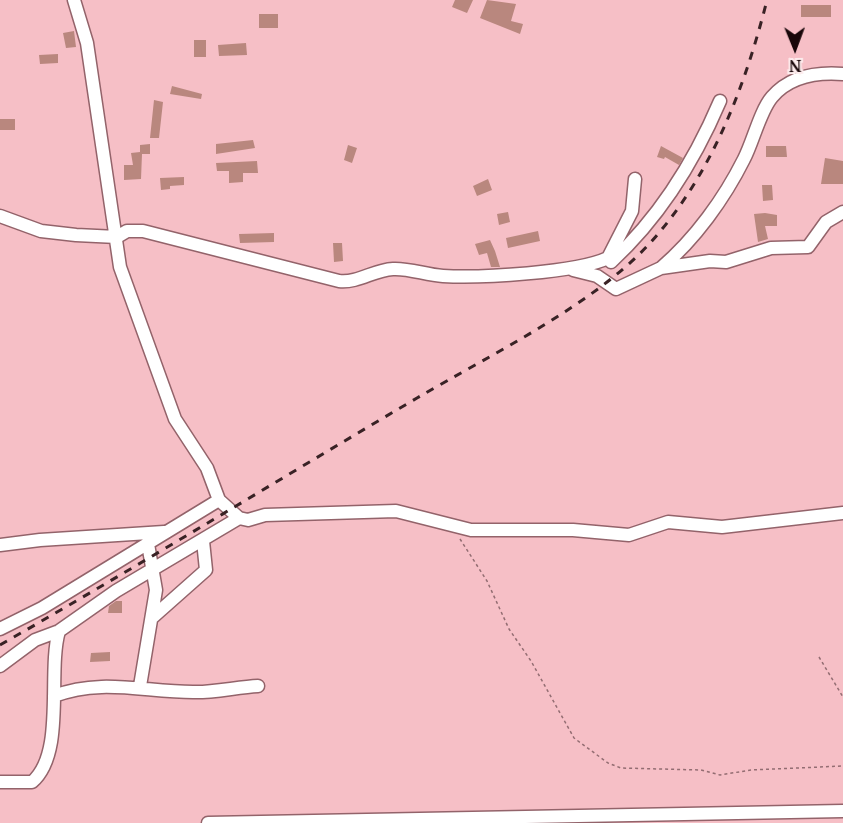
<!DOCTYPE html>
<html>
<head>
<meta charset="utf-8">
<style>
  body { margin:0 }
  #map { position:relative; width:843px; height:823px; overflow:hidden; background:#f6bfc6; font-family:"Noto Serif",serif }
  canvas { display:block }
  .north { position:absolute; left:765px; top:18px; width:60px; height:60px; -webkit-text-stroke:4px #fdeced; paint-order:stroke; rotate:179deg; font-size:16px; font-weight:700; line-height:24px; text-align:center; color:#180609 }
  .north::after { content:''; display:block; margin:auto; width:21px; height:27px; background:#180609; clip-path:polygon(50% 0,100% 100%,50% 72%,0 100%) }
</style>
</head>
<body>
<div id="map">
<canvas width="843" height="823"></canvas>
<div class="north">N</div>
</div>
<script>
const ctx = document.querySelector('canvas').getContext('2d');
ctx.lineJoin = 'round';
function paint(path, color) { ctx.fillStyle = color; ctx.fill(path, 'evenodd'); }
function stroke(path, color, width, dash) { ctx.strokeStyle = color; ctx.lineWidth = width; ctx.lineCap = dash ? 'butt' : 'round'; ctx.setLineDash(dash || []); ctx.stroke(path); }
const building = new Path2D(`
  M455,0H473L467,13L452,7Z
  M487,0L516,4L511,21L523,24L520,34L480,18Z
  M801,5H831V17H801Z
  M259,14H278V28H259Z
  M74,31L76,47L66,48L63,33Z
  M194,40H206V57H194Z
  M246,43L247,55L219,56L218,45Z
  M58,54V63L40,64L39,55Z
  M172,86L202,94L201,99L170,94Z
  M154,100L163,102L159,138H150Z
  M0,119H15V130H0Z
  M253,140L255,148L216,154V144Z
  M150,144V154H142L141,179L124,180V165H133L131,153L140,152V145Z
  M348,145L357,148L352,163L344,160Z
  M661,146L683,158L679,165L665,157L664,159L657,157Z
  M766,146H786L787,157H766Z
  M825,158L843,161V184H821Z
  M257,161L258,173H243V182L229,183V171H217L216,163Z
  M184,177V185L170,186V189L161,190L160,178Z
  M488,179L492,190L477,196L473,186Z
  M762,185H772L773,200L763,201Z
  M508,212L510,222L499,225L497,214Z
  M765,213L777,215V226H765L768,239L758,242L754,214Z
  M538,231L540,241L508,248L506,238Z
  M274,233V242L240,243L239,234Z
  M490,240L495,251L500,267H491L487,253L479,255L475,244Z
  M333,243H342L343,261L334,262Z
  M116,601H122V613H108L109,606Z
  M110,652V661L90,662L91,653Z`);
const path = new Path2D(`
  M460,539L487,581L509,629L531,661L574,738L608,763L621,768L701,770L720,775L751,770L843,766
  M819,657L843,697`);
const minor = new Path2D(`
  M74,0L87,43L120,267L175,419L207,468L219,500L239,518L248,520L265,515L396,511L471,530H573L629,535L668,522L722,527L843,513
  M0,216L41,231L76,235L117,237L127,231H143L339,281C359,283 373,270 393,269C409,268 426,275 443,276C480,278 576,273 608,258L632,211L635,179
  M611,262C660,217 694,162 720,101
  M661,268C695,239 724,199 744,159C753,142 760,111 772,97C790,76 818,72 843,74
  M573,270L597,276L616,289L661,268L710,261L726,262L771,248L808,247L826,222L843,212
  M0,545L40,540L164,532
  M153,617L206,570L203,541
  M0,629L42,608L219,500
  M0,666L35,640L59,631L116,591L239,518
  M140,686L156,590L148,544
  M54,696C101,678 144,692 193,692C211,693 238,687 258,686
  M0,782H32C66,753 47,672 59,631
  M208,823L843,811`);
const rail = new Path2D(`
  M0,645C140,565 278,480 417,398C490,355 594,305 651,242C712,174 745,87 767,0`);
paint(building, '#b9877e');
stroke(minor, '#93636a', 15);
stroke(path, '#936d72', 1.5, [3, 3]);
stroke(minor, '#fff', 12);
stroke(rail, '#392225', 3, [8, 8]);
</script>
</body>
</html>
